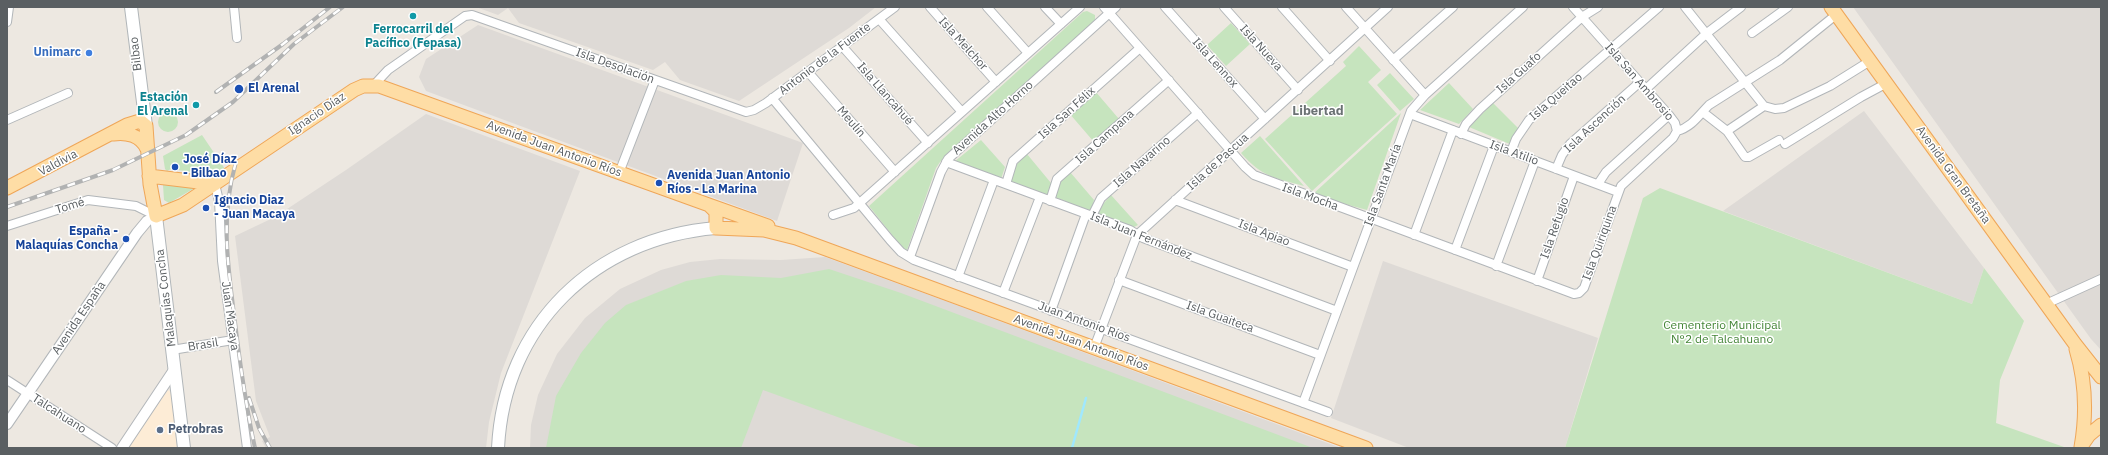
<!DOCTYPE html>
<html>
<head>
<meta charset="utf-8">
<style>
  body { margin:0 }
  #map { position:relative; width:2108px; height:455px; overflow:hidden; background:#ede8e1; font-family:"IBM Plex Sans",sans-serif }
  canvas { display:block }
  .frame { position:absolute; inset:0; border:8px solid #5a5f62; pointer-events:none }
</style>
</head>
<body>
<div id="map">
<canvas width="2108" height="455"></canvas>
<div class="frame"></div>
</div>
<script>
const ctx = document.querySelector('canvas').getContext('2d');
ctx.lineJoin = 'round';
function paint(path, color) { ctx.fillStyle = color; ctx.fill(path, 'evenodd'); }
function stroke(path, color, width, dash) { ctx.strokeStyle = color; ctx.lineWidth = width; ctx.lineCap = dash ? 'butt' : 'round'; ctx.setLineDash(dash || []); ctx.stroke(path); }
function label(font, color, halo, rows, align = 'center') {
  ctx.font = font + ' "IBM Plex Sans",sans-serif'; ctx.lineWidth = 3; ctx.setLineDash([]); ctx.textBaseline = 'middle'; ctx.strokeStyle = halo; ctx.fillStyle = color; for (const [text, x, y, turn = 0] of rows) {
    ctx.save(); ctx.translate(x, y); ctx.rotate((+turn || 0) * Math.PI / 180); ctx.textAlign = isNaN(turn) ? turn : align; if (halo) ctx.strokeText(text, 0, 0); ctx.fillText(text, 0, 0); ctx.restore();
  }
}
const commercial = new Path2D(`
  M168,390L172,393L177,448H127Z`);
const industrial = new Path2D(`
  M476,7H876L849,28L739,101L680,80L665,62L653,70L519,23L508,8L498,15Z
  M1853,7H2101V350L2091,339Z
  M478,25L803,143L777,221L426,91L419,77L426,59Z
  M1864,111L1984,268L1972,304L1723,211Z
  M426,114L580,171L501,373L489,422L486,448H266L262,441L270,437L256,401L235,236L275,217L346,170Z
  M825,257L948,302L1341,448H530L531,425L538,395L557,354L585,318L620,289L661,270L690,262L720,259L781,260Z
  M1383,261L1598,338L1565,448H1409L1331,418Z`);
const green = new Path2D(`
  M1087,11L1095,15V22L940,162L936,168L907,250H904L869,206L1083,12Z
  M1231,23L1250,44L1226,66L1207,45Z
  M1359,46L1381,70L1368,82L1397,114L1312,191L1265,139L1346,66L1343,62Z
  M1390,73L1414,99L1400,111L1377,85Z
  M1449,83L1473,109L1459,124L1420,110Z
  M1095,91L1119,119L1094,142L1069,113Z
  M1493,103L1519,129L1512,145L1469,127Z
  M158 122a10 10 0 1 1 20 0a10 10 0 1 1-20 0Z
  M1401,113L1367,210L1312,195Z
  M202,135L225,169L212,177L195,176L192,172L171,169L167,171L165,169L163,156Z
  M1260,136L1304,186C1275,178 1262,177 1241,153Z
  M981,140L1005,167L1001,179L954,162Z
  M1027,154L1051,183L1048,196L1010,181L1017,164Z
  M1070,172L1094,200L1091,212L1055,197L1060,182Z
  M163,185L193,187V189L169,203L164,200Z
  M1660,188L1972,304L1984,268L2024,321L2000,380L1996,423L2064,447L2063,448H1565L1643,198Z
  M1111,195L1138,225L1132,228L1098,214L1104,203Z
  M829,269L901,293L1313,448H923L763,390L741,448H546L556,396L581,353L605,323L626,305L686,281L721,275L781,278Z`);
const stream = new Path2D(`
  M1072,448L1086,398`);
const minor = new Path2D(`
  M234,7L237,38
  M930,7L996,82
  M987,7L1028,53
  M1045,7L1061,24
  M1104,7L1245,167L1254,175L1574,294L1579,293L1584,288L1621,186L1673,138L1677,131L1675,123L1669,115L1573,7
  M1165,7L1265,119
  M1224,7L1298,90
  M1282,7L1330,61
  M1346,7L1425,95
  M1685,7L1764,106L1775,109L1784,108L1830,86L1870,61
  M879,19L962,112
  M7,22L9,7
  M1752,33L1788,7
  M842,46L928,143
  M1393,60L1453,7
  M808,72L895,172
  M374,85L388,70L465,16L472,15L746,112L754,110L766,103L895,7
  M1646,89L1707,33L1741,7
  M772,98L890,240L901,252L914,260L1328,412
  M1704,113L1727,131L1745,157H1749L1779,140
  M1410,114L1618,192
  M7,120L68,93
  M1677,131C1692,127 1699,115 1709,105L1780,60L1837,14
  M1727,131L1764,106
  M1461,134L1466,124L1480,109L1582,17L1598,7
  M1785,144L1861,97L1887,83
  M1511,152L1516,139L1529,120L1659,7
  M946,162L1130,230L1143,238L1337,311
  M1556,169L1562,155L1570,144L1640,82
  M619,173L655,80
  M215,184L219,201L222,261L247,448
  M1006,184L1013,161L1140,48
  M1598,184L1606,172L1669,115
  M1175,200L1353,267
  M1050,201L1057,179L1169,80
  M833,215L854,208L1080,7
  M1092,216L1101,198L1198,113
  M7,226L88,200L136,206L156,216
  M1414,235L1453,130
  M1455,250L1494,146
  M910,257L941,172L948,159L1116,7
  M1496,266L1535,161
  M958,277L994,180
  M1119,280L1320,355
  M1537,281L1574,176
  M1003,293L1040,197
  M2046,304L2101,279
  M1051,311L1086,214
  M1094,348L1137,235L1388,7
  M172,350L233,340
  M7,380L112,448
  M1303,403L1411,111L1425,95L1523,7`);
const tertiary = new Path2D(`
  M7,424L137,233L147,221L156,216
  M122,448L174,370`);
const secondary = new Path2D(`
  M131,7L146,126
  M156,216L184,448
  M498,448C504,325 595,238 716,228`);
const primary = new Path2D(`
  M1831,7L2075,344L2101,377
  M113,134C126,132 141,135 147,149
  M149,176L215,184
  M7,188L127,125L140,121L146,126L150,184L156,216L183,205L354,90L363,86H379L709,205L716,212V228L764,230L796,238L1366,448
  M709,205L768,226
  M2076,349C2086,382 2087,413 2081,447
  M2082,445L2089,435L2101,425`);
const rail = new Path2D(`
  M216,92L283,44L330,7
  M236,162C220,217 228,266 235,322C240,364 246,406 255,448
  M7,207L113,170L186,135L233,102L294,44L343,7
  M249,398L259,428L270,448`);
const markers = [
  [413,16,4,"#0f9aa8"],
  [89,53,4,"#3f7fe0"],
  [239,89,5,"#1a4fb4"],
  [196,105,4,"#0f9aa8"],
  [175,167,4,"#1a4fb4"],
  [659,183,4,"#1a4fb4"],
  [206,208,4,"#1a4fb4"],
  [126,239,4,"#1a4fb4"],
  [160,430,4,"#5c6f8a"]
];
const cultureNames = [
  ["Ferrocarril del",413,30],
  ["Pacífico (Fepasa)",413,44],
  ["Estación",188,98,"right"],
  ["El Arenal",188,112,"right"]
];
const streetNames = [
  ["Isla Melchor",963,44,48],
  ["Isla Nueva",1261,48,48],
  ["Bilbao",136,54,-97],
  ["Antonio de la Fuente",825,59,-37],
  ["Isla Lennox",1215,63,48],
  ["Isla Desolación",615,66,20],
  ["Isla Guafo",1519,73,-42],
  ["Isla San Ambrosio",1639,82,49],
  ["Isla Llancahué",885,94,49],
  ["Isla Queitao",1556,97,-41],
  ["Isla San Félix",1067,113,-42],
  ["Ignacio Díaz",317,114,-34],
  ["Avenida Alto Horno",993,118,-42],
  ["Meulín",851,122,49],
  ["Isla Ascención",1595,124,-43],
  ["Isla Campana",1105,137,-42],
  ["Avenida Juan Antonio Ríos",554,149,20],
  ["Isla Atilio",1514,153,20],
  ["Isla Navarino",1142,162,-41],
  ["Isla de Pascua",1218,162,-42],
  ["Valdivia",58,163,-28],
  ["Avenida Gran Bretaña",1953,175,54],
  ["Isla Santa María",1383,185,-70],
  ["Isla Mocha",1310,197,20],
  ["Tomé",70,206,-17],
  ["Isla Refugio",1555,228,-71],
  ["Isla Apiao",1264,233,21],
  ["Isla Juan Fernández",1141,236,22],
  ["Isla Quiriquina",1600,243,-70],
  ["Malaquías Concha",166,298,-97],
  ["Juan Macaya",230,316,82],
  ["Isla Guaiteca",1220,317,20],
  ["Avenida España",79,318,-56],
  ["Juan Antonio Ríos",1084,322,20],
  ["Avenida Juan Antonio Ríos",1081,343,20],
  ["Brasil",203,345,-9],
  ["Talcahuano",59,414,33]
];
const shopNames = [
  ["Unimarc",81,53]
];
const transitNames = [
  ["El Arenal",248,89],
  ["José Díaz",183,160],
  ["- Bilbao",183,174],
  ["Avenida Juan Antonio",667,176],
  ["Ríos - La Marina",667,190],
  ["Ignacio Diaz",214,201],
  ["- Juan Macaya",214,215],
  ["España -",118,232,"right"],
  ["Malaquías Concha",118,246,"right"]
];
const parkNames = [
  ["Cementerio Municipal",1722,326],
  ["N°2 de Talcahuano",1722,340]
];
const serviceNames = [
  ["Petrobras",168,430]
];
const neighbourhoodNames = [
  ["Libertad",1318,111]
];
paint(commercial, '#fdecd6');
paint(industrial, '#dedad6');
paint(green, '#c6e4be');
stroke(stream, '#a0e8fe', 2.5);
stroke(minor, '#b2b6b9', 10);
stroke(tertiary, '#b2b6b9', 12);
stroke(secondary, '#b1b6b9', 14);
stroke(primary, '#efa658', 15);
stroke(minor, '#fff', 8);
stroke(tertiary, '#fff', 10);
stroke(secondary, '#fff', 12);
stroke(primary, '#fedda5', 13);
stroke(rail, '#b1b2b2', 4);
stroke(rail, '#fff', 2.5, [8]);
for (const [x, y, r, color] of markers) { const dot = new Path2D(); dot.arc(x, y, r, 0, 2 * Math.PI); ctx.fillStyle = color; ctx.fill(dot); stroke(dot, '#fff', 1.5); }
label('bold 12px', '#0d838f', '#fff', cultureNames);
label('12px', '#5a5f62', '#fff', streetNames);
label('bold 12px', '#366cbe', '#fff', shopNames, 'right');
label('bold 12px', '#164399', '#fff', transitNames, 'left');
label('12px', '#438536', '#fff', parkNames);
label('bold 12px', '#4e5e75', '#fff', serviceNames, 'left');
label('bold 13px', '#6b7274', '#fff', neighbourhoodNames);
</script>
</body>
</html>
